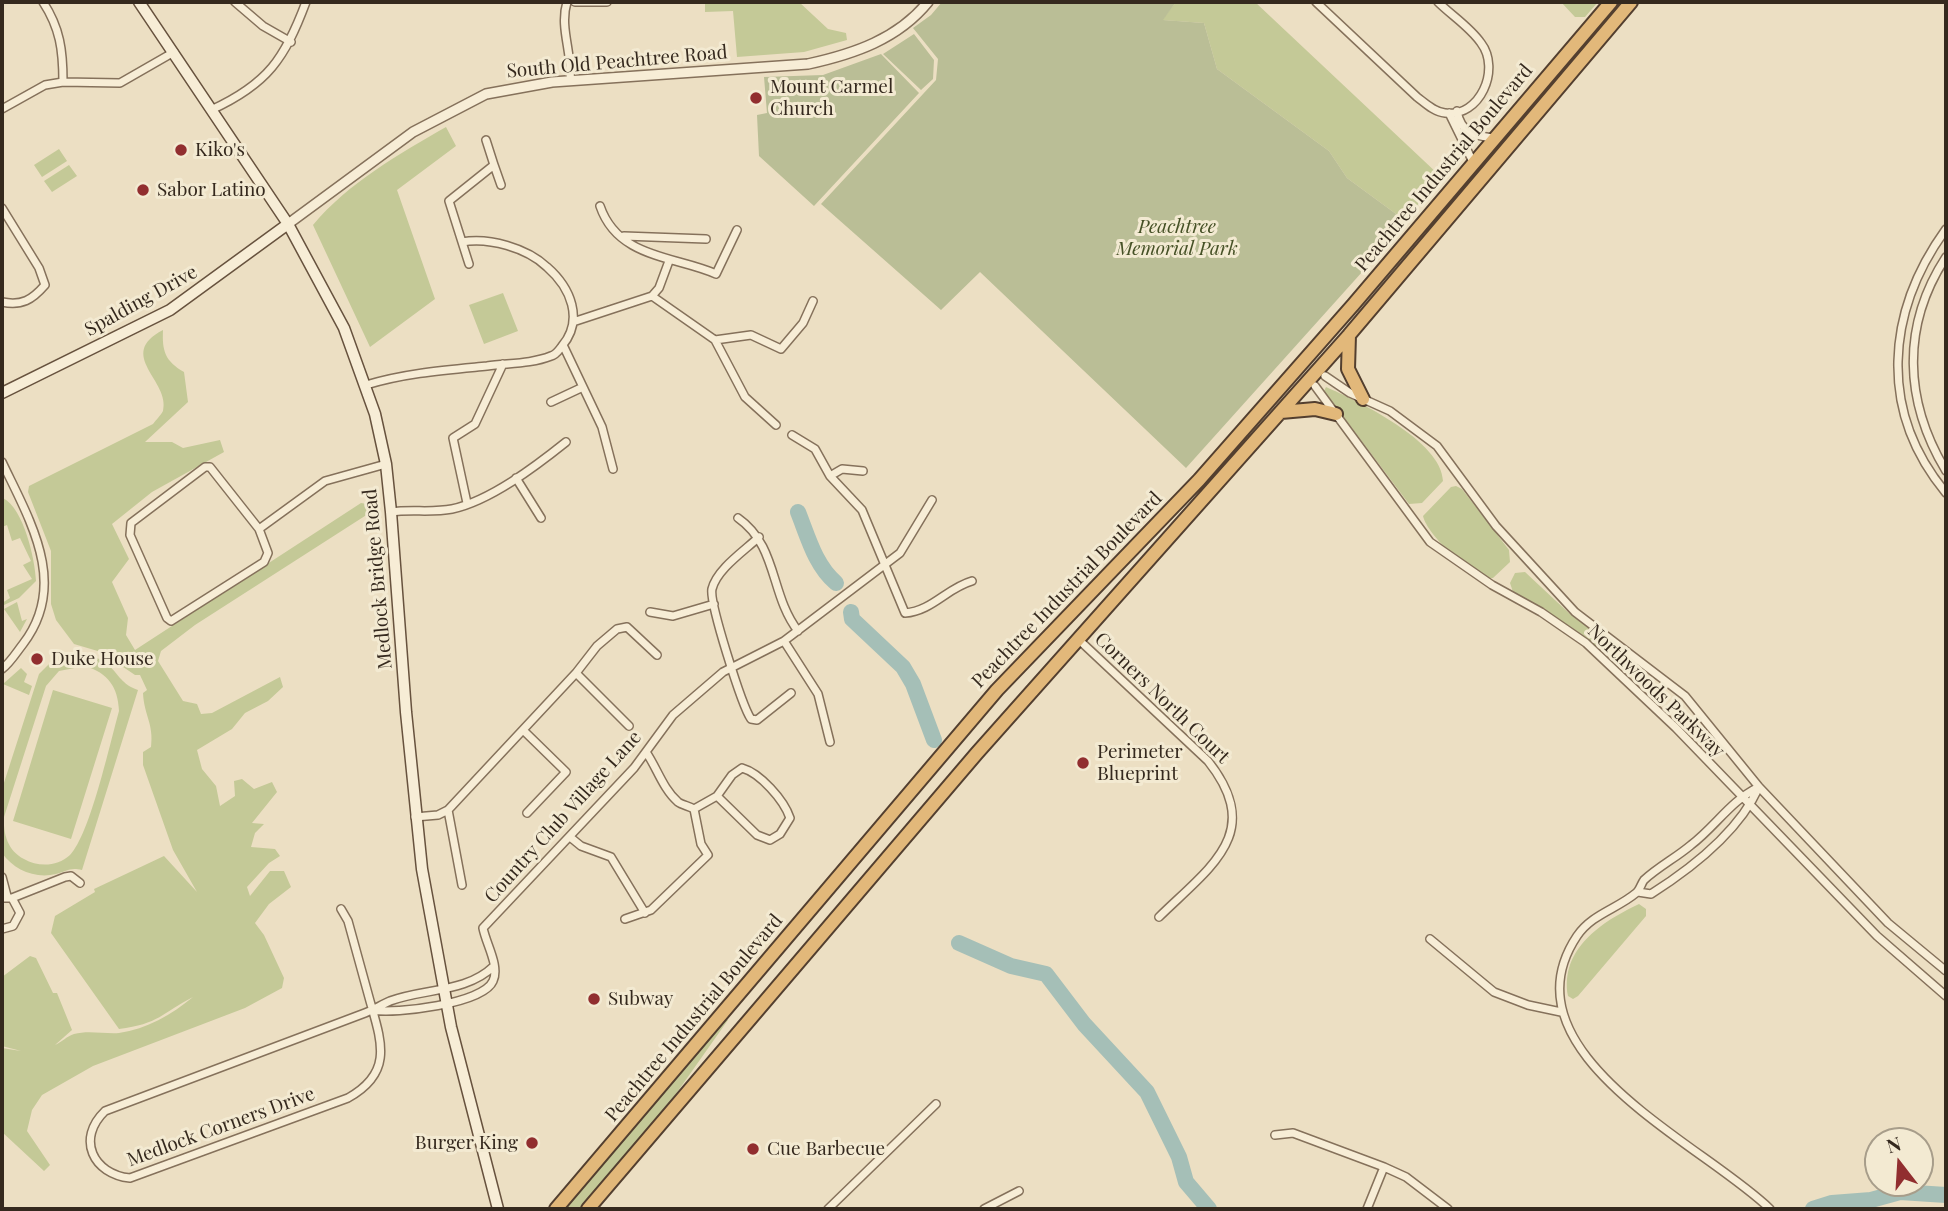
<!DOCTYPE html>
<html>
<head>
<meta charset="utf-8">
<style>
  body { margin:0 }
  #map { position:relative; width:1948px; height:1211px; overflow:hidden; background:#ecdfc3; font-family:"Playfair Display",serif }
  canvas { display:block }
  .frame { position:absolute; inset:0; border:4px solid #35291e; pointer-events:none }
  .north { position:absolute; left:1864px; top:1127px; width:70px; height:70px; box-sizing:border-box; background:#f3ead2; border:2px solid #a79d8a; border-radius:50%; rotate:343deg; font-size:19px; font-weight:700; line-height:28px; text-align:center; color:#35291e }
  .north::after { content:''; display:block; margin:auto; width:24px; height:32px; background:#912e2f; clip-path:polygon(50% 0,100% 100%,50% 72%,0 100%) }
</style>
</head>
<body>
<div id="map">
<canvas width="1948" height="1211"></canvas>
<div class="frame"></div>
<div class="north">N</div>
</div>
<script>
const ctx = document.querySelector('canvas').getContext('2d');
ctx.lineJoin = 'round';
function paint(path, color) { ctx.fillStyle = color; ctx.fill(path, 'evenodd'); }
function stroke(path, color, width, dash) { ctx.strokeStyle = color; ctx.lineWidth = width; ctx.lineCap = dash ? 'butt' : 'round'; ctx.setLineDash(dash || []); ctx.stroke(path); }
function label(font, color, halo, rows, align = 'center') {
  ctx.font = font + ' "Playfair Display",serif'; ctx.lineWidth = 6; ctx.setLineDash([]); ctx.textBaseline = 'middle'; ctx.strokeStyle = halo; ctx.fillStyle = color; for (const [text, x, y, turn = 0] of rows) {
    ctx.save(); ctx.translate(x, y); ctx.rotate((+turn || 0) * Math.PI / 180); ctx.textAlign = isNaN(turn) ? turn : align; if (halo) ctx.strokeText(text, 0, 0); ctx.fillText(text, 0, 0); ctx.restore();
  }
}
const green = new Path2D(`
  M705,2H799L828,29L846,33L847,40L804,52L737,57L733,11L705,12Z
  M1176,2H1255L1439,175L1407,222L1347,178L1329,151L1217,69L1204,23L1162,20Z
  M1561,2H1598L1585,17H1575Z
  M446,127L456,146L397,190L435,299L370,347L313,225C348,183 399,154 446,127Z
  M59,149L67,161L42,177L34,165Z
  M69,165L77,176L52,192L44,181Z
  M503,293L518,331L484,344L469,305Z
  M163,330C162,351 165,361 184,372L188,402L145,442H172L183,448L220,440L224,452L152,492L112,524L129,559L112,582L128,618L126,635L135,650L361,503L367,504L368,514L195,625L161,651L158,661L183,701L197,704L201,714L212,713L280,677L283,687L268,701L245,713L232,729L197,750L202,769L216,786L220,806L235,796L234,781L242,779L254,789L272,782L277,792L252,823L264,824L255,833L251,847L275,849L280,856L269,863L247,887L250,896L270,871H284L291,887L269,904L255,923L264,935L284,978L282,988L245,1008L93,1066L42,1095L32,1110L27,1131L50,1165L44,1171L2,1132V1048L21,1051L2,1046V977L30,956L36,958L53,993H57L72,1030L55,1045C62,1042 67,1036 74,1034C88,1030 104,1034 119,1033C147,1029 171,1015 193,997C162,1013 159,1024 119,1029L51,933L55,916L95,892L94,889L164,856L197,892L173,850L143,765V752L151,747C154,724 144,715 143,693L147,690L140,675H135L101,652L74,644L56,620L51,604V551L28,492L29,486L153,424C156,420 161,415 163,411C171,381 115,355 163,330Z
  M1326,387C1358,401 1442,441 1443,481L1422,503L1409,504L1324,391Z
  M1456,486L1462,489L1509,550L1510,562L1493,578C1473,578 1427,535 1423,516L1451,487Z
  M3,498C24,509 35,559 36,581L19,598L4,605L2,603L10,598L7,590L32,579L23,565L31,561L20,538L12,541L7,525L2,527Z
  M1525,572L1571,615L1598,634L1602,644L1595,647L1544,610L1513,592L1510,583L1515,573Z
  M17,602L22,621L27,619L20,632L4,609Z
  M76,655C118,655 111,681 138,690L82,870C70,867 67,871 56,874C35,879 14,870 2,853V789L39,674L49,664ZM85,666C108,673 118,687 119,711C110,743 90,835 70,855C57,867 38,867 24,859C8,851 3,834 4,817L46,686L59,671Z
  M21,668L27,674L24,682L32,686L29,695L3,684Z
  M53,690L112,708L71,839L13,821Z
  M1639,904L1646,909V916L1578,996L1573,999L1568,996C1560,949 1601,922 1639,904Z
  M724,1018L728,1020L666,1108L580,1209H565Z`);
const cemetery = new Path2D(`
  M942,2H1176L1163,20L1204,23L1217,69L1329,151L1347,178L1407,222L1186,468L980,272L941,310L821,204L936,80L938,59L913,28L931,15Z
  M914,34L934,60L933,79L921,90L883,54Z
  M881,54L919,93L814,206L759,156L757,115L767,113L764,77L823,75Z`);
const river = new Path2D(`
  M798,512C808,537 815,565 836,583
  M851,612L852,619L903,667L913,684L934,740
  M959,943L1011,966L1046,974L1084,1024L1147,1092L1179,1157L1186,1182L1209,1209
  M1813,1209L1832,1203L1871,1200L1900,1192L1946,1195`);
const minor = new Path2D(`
  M43,2C60,28 63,50 63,82
  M235,2L263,26L291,42
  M567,2C559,28 573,54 570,81
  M575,2H607
  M1316,2L1417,97C1425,103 1434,112 1445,113C1480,118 1501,69 1481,43C1470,27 1451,15 1438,2
  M2,109L45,85L63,82L120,83L174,52
  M211,110C268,84 285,58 306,2
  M1457,111C1461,133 1474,136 1494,138
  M1449,113L1473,162
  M494,165L501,185
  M600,206C618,259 676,256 716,274L737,230
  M2,208L39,268L45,285C32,300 22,306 2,302
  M1946,229C1886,312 1878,411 1946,493
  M624,236L706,239
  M462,242L469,264
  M1946,257C1901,326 1904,401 1946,471
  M652,296L715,340L751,335L781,349L803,323L813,301
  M576,321L652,296L659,288L669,261
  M715,340L745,397L776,425
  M563,345L602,427L613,469
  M1325,376L1350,393L1390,411L1437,446L1496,526L1575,612L1685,696L1759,787L1888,923L1946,971
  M366,385C405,373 446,370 487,366C508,363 531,364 551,356C556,355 559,350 562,346C584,320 571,288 547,267C527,248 489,237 462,242L449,201L494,165L486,140
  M1315,386L1430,542L1492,585L1541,612L1586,643L1676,728L1877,936L1946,996
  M551,402L583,387
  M792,435L815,449L830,476L862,510L905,613C932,611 947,588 972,581
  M2,462C30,521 69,584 23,644C16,653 10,663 2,669
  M205,467H210L259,529L268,553L264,562L171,621L167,618L130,535L131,523Z
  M830,476L842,469L863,471
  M516,478L541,518
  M467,503L453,438L475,424L503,364
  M391,512C411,509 432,513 452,509C490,501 536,466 566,442
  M738,518C778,546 770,595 798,631
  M259,529L325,481L386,464
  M759,537C744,551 717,569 712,589C709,602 742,706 751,719L757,720L791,693
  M650,612L673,616L714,604
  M1078,639L1208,761C1265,833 1211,866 1159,917
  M784,641L818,694L830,742
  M576,673L629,726
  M523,730L566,772L527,813
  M742,768C760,773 784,800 790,818L780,834L770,840L757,835L717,796L732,775Z
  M1759,787C1730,801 1716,826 1691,845C1677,857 1658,867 1644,880C1641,884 1640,890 1636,893C1617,909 1592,914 1577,936C1499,1053 1705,1145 1770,1209
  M694,809L717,796
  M448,810L462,885
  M415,817L438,815L448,810L576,673L597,646L617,629L627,627L657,655
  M570,837L581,846L611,857L645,913
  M2,877L7,896
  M1638,892L1651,894C1692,868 1739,831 1759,787
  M2,898H12L20,913L13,926L2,929
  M12,898L65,877L71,876L80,883
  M341,909L348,921L370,1001C382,1043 393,1073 348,1098L130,1178C93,1174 76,1139 105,1111L365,1013C373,1010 381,1005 390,1001C425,988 466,993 494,966
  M625,919L651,910L708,855L701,844L694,809C689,806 682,805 678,802C663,789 657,768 646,752
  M1430,939L1494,992L1528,1005L1561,1012
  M373,1010C395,1014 483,1004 493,981C500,966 486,944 483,928L634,768L673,715L723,672L784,641L900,553L932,500
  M1275,1135L1293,1133L1384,1167L1406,1177L1448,1209
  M828,1209L936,1104
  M984,1209L1019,1191
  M1367,1209L1384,1167`);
const tertiary = new Path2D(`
  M288,224L413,132L486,94L552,82L808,64C854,54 898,39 928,2`);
const secondary = new Path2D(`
  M139,2L288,224L344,328L375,414L386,464L391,512L406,712L422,869L451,1027L498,1209
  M2,393L170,310L288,224`);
const trunk = new Path2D(`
  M1349,335L1348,369L1363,399
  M1281,412L1315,409L1336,414
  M556,1209L997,690L1199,480L1353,305L1611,2
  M588,1209L977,753L1349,335L1631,2`);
const markers = [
  [756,98,7,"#912e2f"],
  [181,150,7,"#912e2f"],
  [143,190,7,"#912e2f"],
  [37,659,7,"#912e2f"],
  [1083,763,7,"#912e2f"],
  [594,999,7,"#912e2f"],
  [532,1143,7,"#912e2f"],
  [753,1149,7,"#912e2f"]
];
const streetNames = [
  ["South Old Peachtree Road",617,62,-5],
  ["Peachtree Industrial Boulevard",1444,168,-50],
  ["Spalding Drive",141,301,-29],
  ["Medlock Bridge Road",378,579,-95],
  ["Peachtree Industrial Boulevard",1067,590,-46],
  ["Northwoods Parkway",1656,691,44],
  ["Corners North Court",1162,698,44],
  ["Country Club Village Lane",563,817,-48],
  ["Peachtree Industrial Boulevard",694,1018,-50],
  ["Medlock Corners Drive",221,1127,-20]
];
const poiNames = [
  ["Mount Carmel",770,87],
  ["Church",770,109],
  ["Kiko's",195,150],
  ["Sabor Latino",157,190],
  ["Duke House",51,659],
  ["Perimeter",1097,752],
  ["Blueprint",1097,774],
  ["Subway",608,999],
  ["Burger King",518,1143,"right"],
  ["Cue Barbecue",767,1149]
];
const parkNames = [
  ["Peachtree",1177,227],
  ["Memorial Park",1177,249]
];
paint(green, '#c4c997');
paint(cemetery, '#babe96');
stroke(river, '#a5bfb7', 16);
stroke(minor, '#85715b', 10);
stroke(tertiary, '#85715b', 12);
stroke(secondary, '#67523e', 13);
stroke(trunk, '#533f2f', 16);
stroke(minor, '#f7edd6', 7);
stroke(tertiary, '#f7edd6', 9);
stroke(secondary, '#f7edd6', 10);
stroke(trunk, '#e2b87a', 12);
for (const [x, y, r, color] of markers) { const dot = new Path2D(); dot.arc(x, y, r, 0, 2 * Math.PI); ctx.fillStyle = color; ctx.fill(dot); stroke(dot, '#f3ead2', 2.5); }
label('19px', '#35291e', '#f3ead2', streetNames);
label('19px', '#35291e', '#f3ead2', poiNames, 'left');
label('italic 19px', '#465126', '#f3ead2', parkNames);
</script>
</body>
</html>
